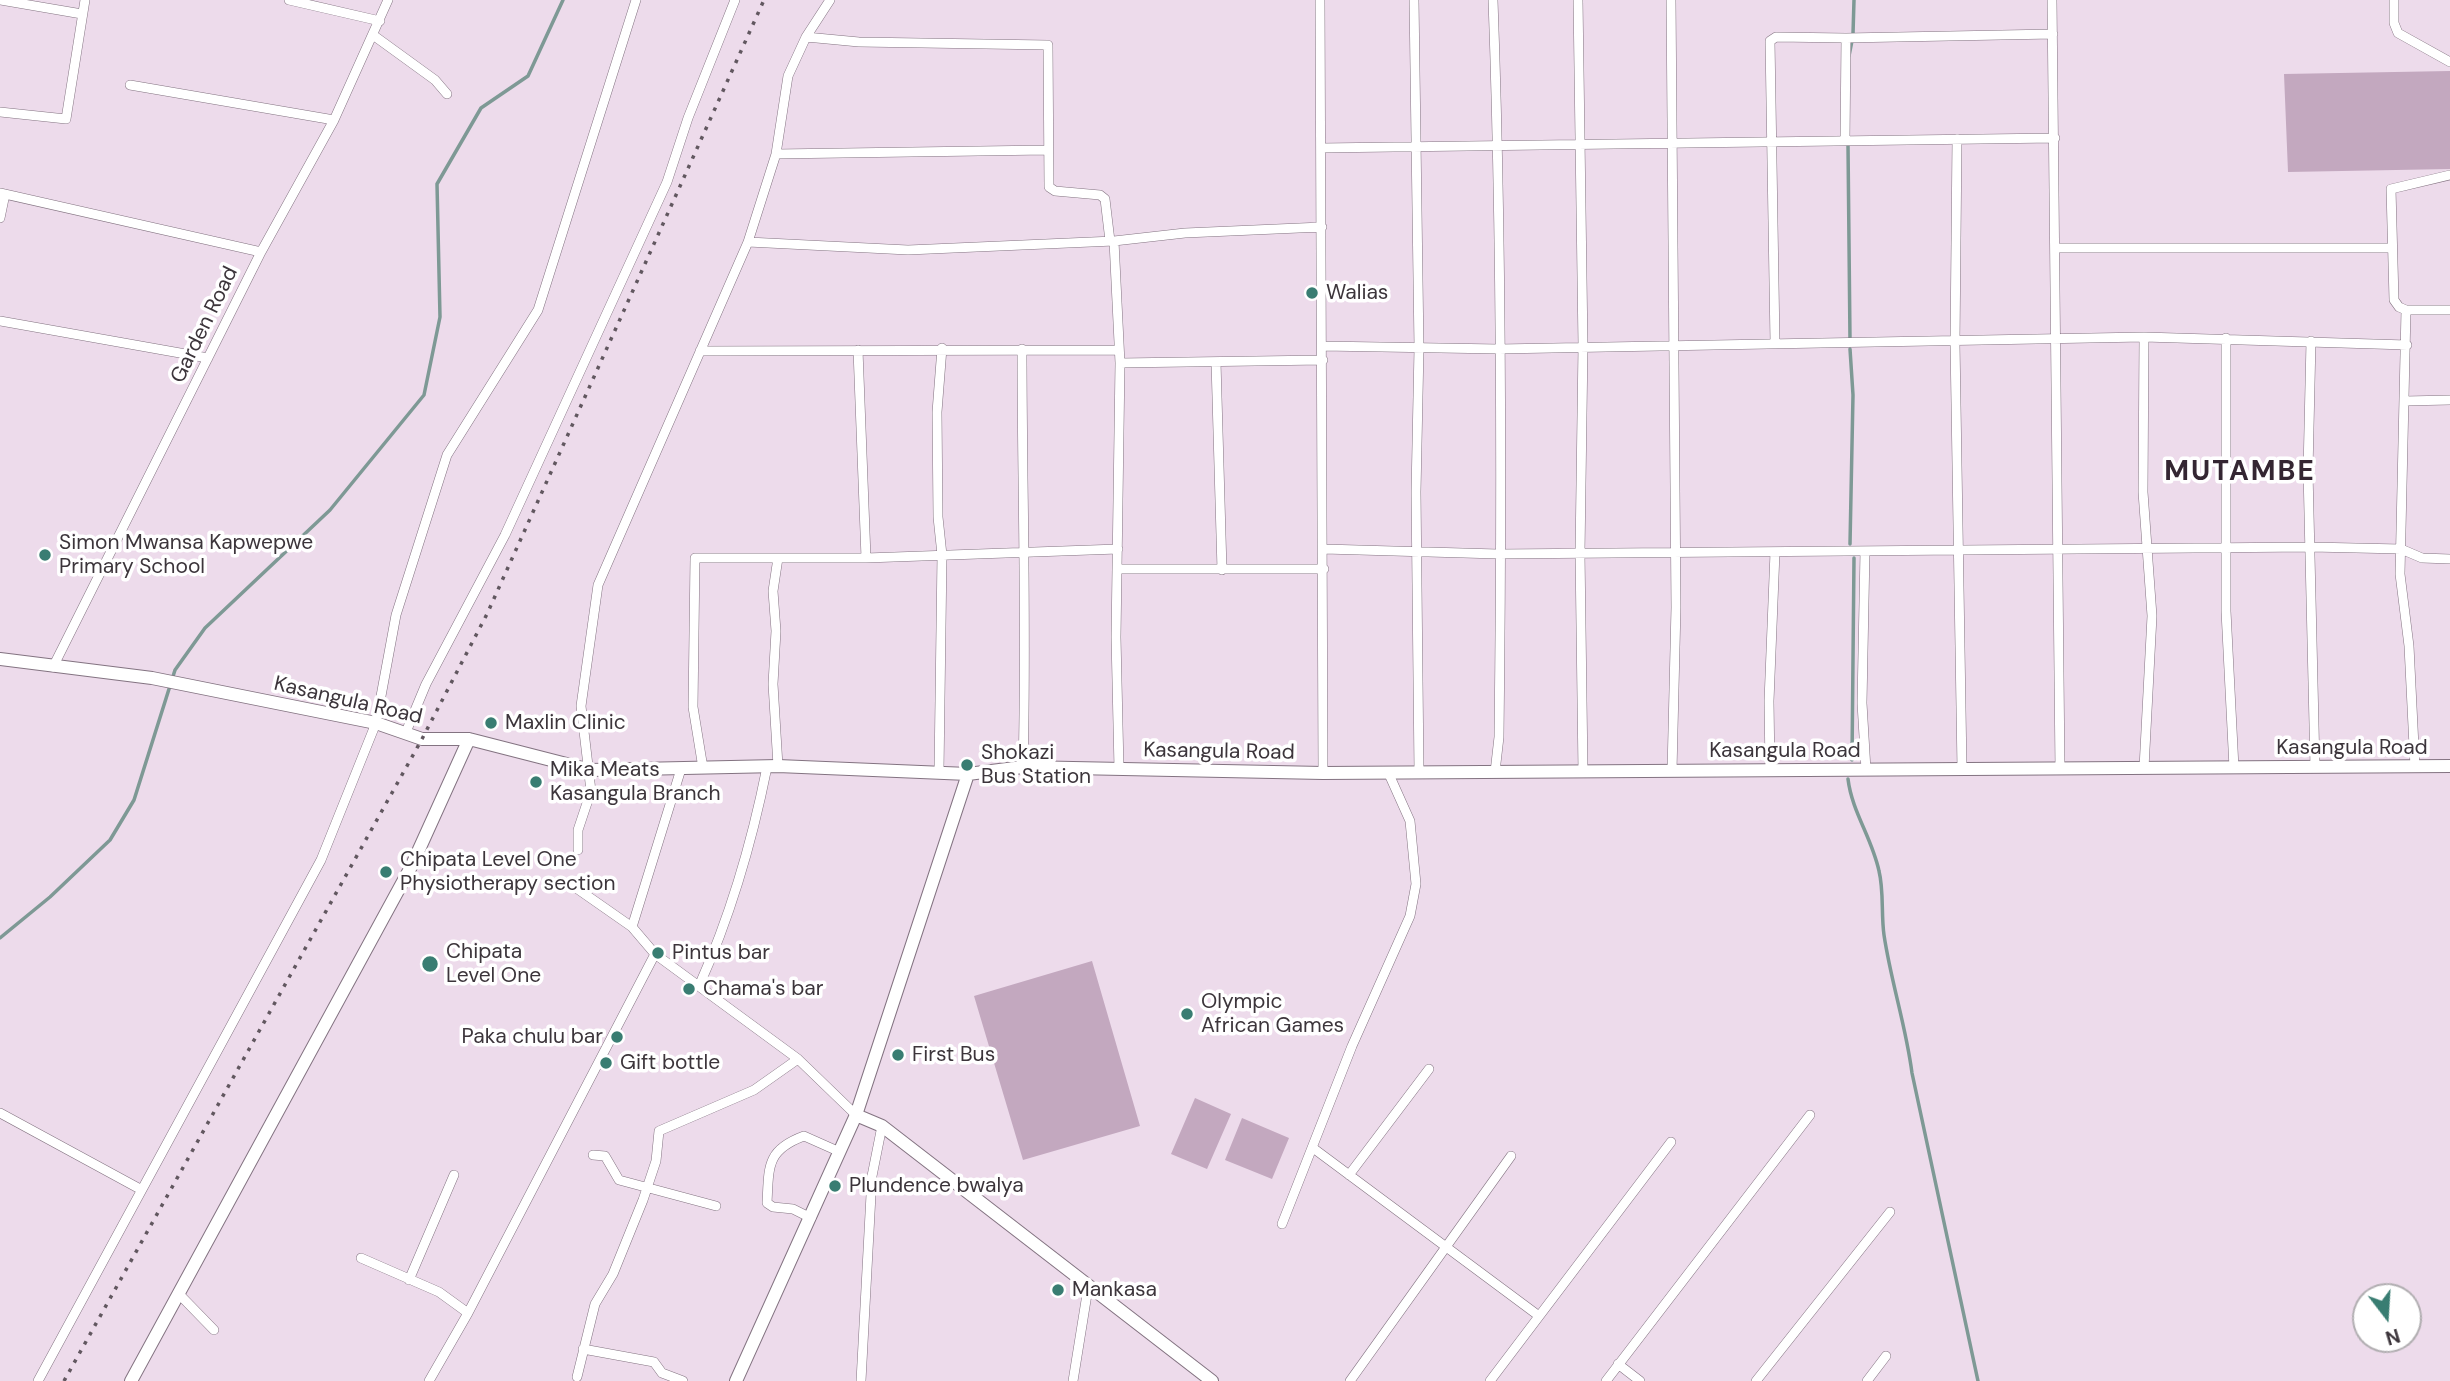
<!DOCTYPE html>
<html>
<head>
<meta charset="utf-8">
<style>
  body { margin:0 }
  #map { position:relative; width:2450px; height:1381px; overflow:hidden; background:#eddbeb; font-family:"DM Sans",sans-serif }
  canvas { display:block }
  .north { position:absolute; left:2352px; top:1283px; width:70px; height:70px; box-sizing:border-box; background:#fff; border:2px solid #b1aeb1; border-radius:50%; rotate:163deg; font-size:19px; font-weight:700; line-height:28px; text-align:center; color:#3c353b }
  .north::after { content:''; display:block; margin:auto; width:24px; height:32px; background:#397d72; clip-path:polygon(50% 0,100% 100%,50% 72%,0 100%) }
</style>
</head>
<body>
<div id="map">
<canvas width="2450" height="1381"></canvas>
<div class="north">N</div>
</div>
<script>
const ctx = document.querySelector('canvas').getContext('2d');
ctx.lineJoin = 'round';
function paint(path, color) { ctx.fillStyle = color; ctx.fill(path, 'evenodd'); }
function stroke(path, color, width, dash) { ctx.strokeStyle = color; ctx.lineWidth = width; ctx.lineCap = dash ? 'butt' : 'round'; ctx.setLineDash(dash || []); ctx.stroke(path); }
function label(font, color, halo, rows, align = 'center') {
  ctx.font = font + ' "DM Sans",sans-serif'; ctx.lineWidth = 7; ctx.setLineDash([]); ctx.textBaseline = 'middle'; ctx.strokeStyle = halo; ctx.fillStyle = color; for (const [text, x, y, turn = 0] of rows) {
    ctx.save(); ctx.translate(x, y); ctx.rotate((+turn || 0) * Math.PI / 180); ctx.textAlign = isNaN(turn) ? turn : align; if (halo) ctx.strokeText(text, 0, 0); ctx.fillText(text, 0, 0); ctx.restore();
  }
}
const green = new Path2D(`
  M2450,71V169L2288,172L2284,74Z
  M1092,961L1140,1126L1023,1160L974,996Z
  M1195,1098L1231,1114L1207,1169L1171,1154Z
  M1242,1118L1289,1138L1272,1179L1225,1160Z`);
const stream = new Path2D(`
  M1853,34L1854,0
  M1849,56L1852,41
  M1848,145L1850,340
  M1850,544L1853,395L1850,349
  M1852,760L1854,558
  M1848,779C1852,812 1872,838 1879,871C1884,891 1881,914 1884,935C1891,982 1906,1026 1912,1073L1978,1381
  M0,938L50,897L110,840L134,800L175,670L205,628L330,510L424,395L440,317L437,184L481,108L528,76L563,0`);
const street = new Path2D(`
  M0,0L82,14
  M289,0L380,21
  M1320,0L1323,773
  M1414,0L1419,348L1416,492L1419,772
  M1493,0C1502,245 1502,491 1499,737L1495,772
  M1578,0L1583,346L1580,553L1583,772
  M1671,0L1676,607L1672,771
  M2052,0L2060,769
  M2394,0V23L2398,33L2450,62
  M373,35L435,80L447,94
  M806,37L859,42L1048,45L1049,187L1055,191L1100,195L1105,199L1110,241
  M130,85L334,120
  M0,112L66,119L85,0
  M1957,139L1955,343L1962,769
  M1845,141L1846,38L2053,34
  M1321,148L2055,138
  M776,154L788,76L806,37L830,0
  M0,193L261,252
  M0,218L5,194
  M1114,241L1185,233L1322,227
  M748,242L908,250L1114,241L1120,363
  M2055,248H2391
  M2406,310L2399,307L2394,300L2391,189L2450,175
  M0,321L208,358
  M2226,338V611L2234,768
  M2311,341L2308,471L2315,767
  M1775,343L1770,41L1776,37L1846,38
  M1322,346L1499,349L2144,337L2407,345
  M1022,349C1022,489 1027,628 1023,767
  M858,350L866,558
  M700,351L1119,350
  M1216,362L1222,570
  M2405,401L2450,400
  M1324,549L1498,554L2311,547L2401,549L2422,558L2450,559
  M1865,551L1862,703L1866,770
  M1117,569H1324
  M53,667L261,252L334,120L388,0
  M406,732L426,684L505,535L667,182L688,118L735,0
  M778,766L773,684L776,631L773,591L778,558
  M2415,767L2409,646L2400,574L2406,310H2450
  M703,768L693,707L695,558H866L1118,549
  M2144,768L2152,616L2143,492L2144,337
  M1119,769L1116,637L1120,363L1323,360
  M1770,770L1769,701L1775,552
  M939,771L942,555L938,517L937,412L942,348
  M578,850V830L591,791L581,706L598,585L748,242L776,154L1047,150
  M569,883L632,927L655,954
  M632,927L681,769
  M699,986C730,917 752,842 767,767
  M0,1113L140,1189
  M1313,1148L1539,1316
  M593,1155L605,1156L619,1180L716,1206
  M1349,1175L1429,1069
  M811,1218L793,1209L773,1207L767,1203C769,1167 766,1150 804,1136L840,1152
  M1282,1224L1352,1046L1410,916L1416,884L1410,821L1388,772
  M361,1258L439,1292L468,1313
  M409,1280L454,1175
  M178,1293L214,1330
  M583,1349L654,1362L662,1373L683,1381
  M1618,1364L1640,1381
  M577,1377L595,1304L613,1274L643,1200L656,1161L659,1131L754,1090L798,1059
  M38,1381L321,860L376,723L396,615L447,455L538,310L636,0
  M429,1381L468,1313L655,954L798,1059L856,1115
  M861,1381L872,1176L882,1126
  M1073,1381L1088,1288
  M1350,1381L1511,1156
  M1490,1381L1671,1142
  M1606,1381L1810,1115
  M1756,1381L1890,1212
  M1867,1381L1886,1356`);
const secondary = new Path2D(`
  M0,659L152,678L376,723L422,739H469L590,770L778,766L968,774L1023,767L1323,773L2450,766
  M856,1115L882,1126L1212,1381
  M131,1381L412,865L469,739
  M736,1381L856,1115L968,774`);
const rail = new Path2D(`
  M64,1381L422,739L487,614L764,0`);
const markers = [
  [1312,293,7,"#397d72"],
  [45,555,7,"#397d72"],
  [491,723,7,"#397d72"],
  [967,765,7,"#397d72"],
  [536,782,7,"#397d72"],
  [386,872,7,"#397d72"],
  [658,953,7,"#397d72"],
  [430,964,9,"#397d72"],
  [689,989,7,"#397d72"],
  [1187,1014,7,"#397d72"],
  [617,1037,7,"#397d72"],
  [898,1055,7,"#397d72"],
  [606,1063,7,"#397d72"],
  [835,1186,7,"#397d72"],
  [1058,1290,7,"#397d72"]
];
const poiNames = [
  ["Walias",1326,293],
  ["Simon Mwansa Kapwepwe",59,543],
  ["Primary School",59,567],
  ["Maxlin Clinic",505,723],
  ["Shokazi",981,753],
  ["Bus Station",981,777],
  ["Mika Meats",550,770],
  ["Kasangula Branch",550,794],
  ["Chipata Level One",400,860],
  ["Physiotherapy section",400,884],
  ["Chipata",446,952],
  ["Level One",446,976],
  ["Pintus bar",672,953],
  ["Chama's bar",703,989],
  ["Olympic",1201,1002],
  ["African Games",1201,1026],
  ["Paka chulu bar",603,1037,"right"],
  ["First Bus",912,1055],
  ["Gift bottle",620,1063],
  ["Plundence bwalya",849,1186],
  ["Mankasa",1072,1290]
];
const streetNames = [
  ["Garden Road",205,325,-64],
  ["Kasangula Road",348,701,13],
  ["Kasangula Road",2352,748],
  ["Kasangula Road",1785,751],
  ["Kasangula Road",1219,752,1]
];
const districtNames = [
  ["MUTAMBE",2240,473]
];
paint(green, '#c3a8bf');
stroke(stream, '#7e9995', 3.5);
stroke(street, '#837381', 10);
stroke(secondary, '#837381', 14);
stroke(street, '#fff', 9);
stroke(secondary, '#fff', 12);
stroke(rail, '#61575f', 3.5, [3.5, 7]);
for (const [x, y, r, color] of markers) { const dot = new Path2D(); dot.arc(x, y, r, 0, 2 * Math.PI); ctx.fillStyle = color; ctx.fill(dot); stroke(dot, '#fff', 2.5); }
label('21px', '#3c353b', '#fff', poiNames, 'left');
label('21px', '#3c353b', '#fff', streetNames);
ctx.letterSpacing = '2px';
label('bold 28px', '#342632', '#fff', districtNames);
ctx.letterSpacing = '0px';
</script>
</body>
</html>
